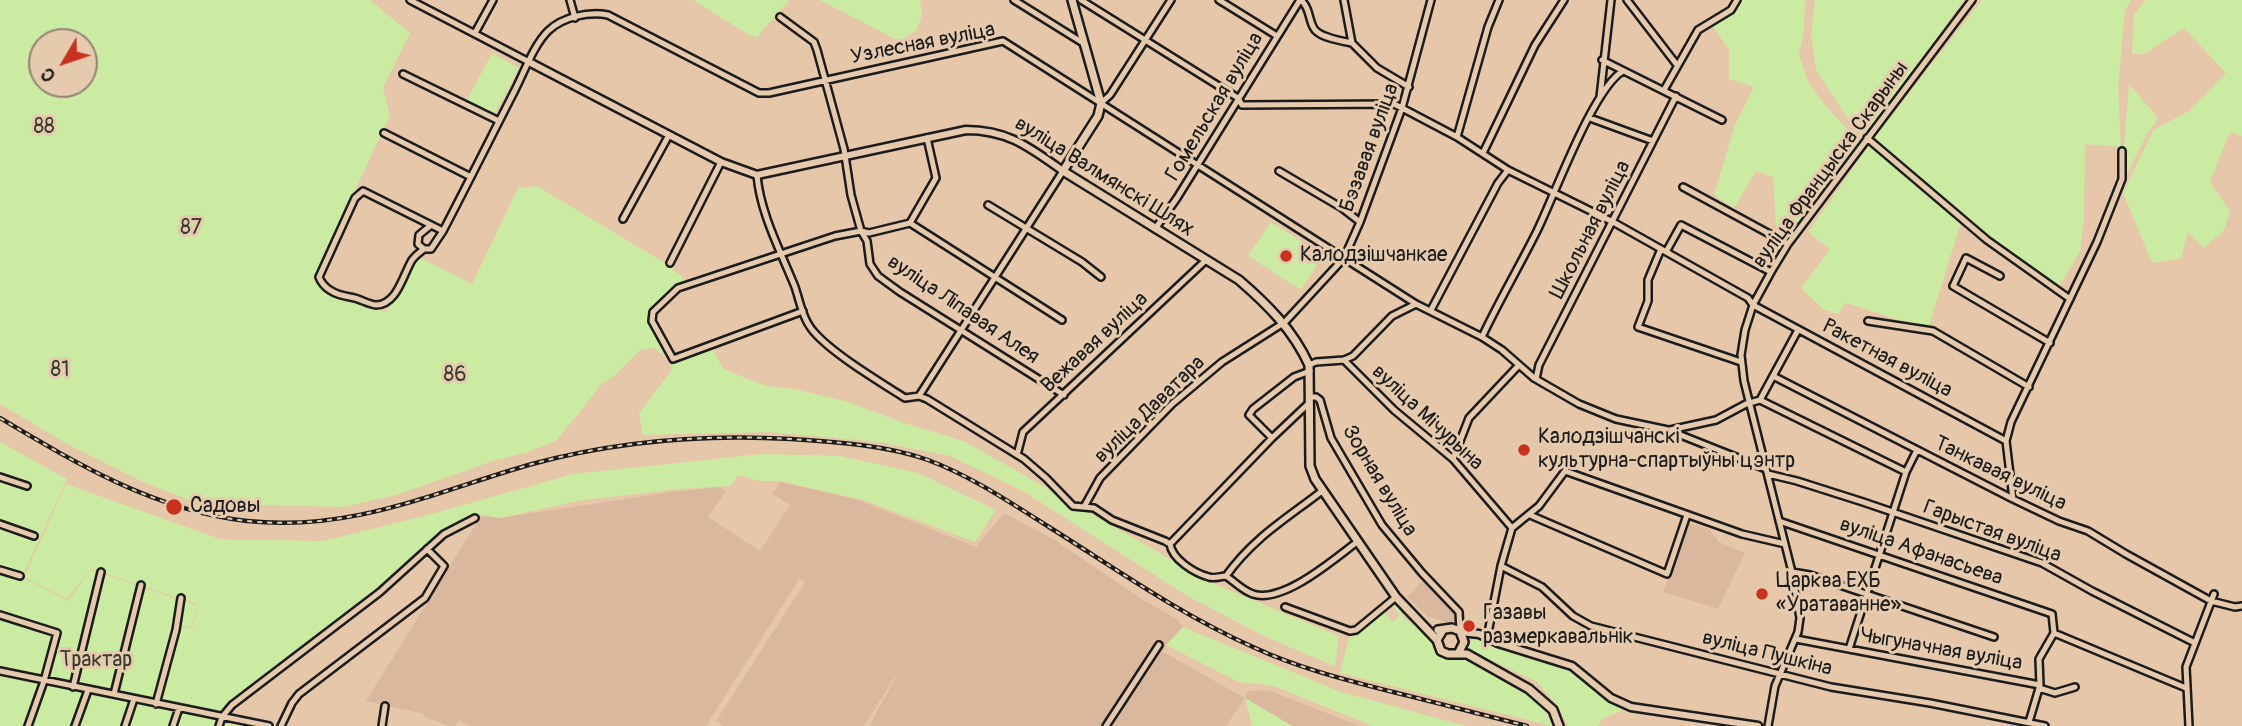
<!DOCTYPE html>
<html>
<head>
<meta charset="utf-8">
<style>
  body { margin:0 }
  #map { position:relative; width:2242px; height:726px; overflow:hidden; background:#e7c7aa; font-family:Pangolin,sans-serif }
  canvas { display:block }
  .north { position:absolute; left:28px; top:28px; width:70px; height:70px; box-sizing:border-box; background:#e5caad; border:2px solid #958473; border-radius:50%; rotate:231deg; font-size:19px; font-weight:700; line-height:28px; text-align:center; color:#1c1c1c }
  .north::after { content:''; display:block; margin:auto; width:24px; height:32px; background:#c8321e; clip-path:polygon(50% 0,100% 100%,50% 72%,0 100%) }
</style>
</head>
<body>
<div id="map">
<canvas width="2242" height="726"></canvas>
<div class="north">С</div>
</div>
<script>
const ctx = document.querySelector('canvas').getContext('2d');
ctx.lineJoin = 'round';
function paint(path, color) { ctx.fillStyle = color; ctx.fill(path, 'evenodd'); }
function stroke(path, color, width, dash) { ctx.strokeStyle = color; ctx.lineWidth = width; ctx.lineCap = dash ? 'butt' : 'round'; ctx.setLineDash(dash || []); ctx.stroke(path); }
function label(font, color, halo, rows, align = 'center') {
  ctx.font = font + ' Pangolin,sans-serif'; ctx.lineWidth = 6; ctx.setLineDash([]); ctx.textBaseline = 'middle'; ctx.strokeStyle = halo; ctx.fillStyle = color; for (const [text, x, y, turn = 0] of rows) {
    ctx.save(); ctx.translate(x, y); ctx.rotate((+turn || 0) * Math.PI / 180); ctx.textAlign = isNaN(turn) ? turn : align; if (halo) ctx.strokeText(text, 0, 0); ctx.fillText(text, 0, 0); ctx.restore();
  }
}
const built = new Path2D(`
  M780,482L858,500L976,547L1004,513L1053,539L1145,601L1175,618L1183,627L1166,645L1163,652L1245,698L1248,691L1268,690L1360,726H1292L1245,698L1226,726H873L870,724L902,666L864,726H723L716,721L805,582L800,578L706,726H470L459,720L455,726H448L423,716L424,714L366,701L481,516L500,518L672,492L720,487L726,491L708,517L760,551L790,505L773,494Z
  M1689,523L1709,529L1719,542L1745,553L1718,609L1663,592Z
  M1423,580L1458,616L1452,624L1427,616L1407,597Z`);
const green = new Path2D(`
  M0,0H370L410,33L383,88L390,115L313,281L331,293L386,312L417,259H423L472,284L518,188L537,186L668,265L687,281L677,287L651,310L650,321L670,356L666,357L655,348L640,350L614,376L602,384L557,440L528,452L493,461L399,494L344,507L216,504L189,500L141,481L67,444L0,404ZM42,42H84V84H42Z
  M693,0H789L757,37L751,36Z
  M820,0H920L922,15L917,30L899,41Z
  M1741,0H1805L1804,32L1799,54L1808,82L1827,108L1860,142L1786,238L1776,226L1773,177L1756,171L1734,208L1714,195L1735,125L1754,87L1729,79V50L1712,25L1736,10Z
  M1815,0H1964L1867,134L1853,126L1816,70L1811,34Z
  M1982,0H2131L2125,10L2118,89L2121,147L2085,144L2084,218L2080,252L2058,288L1979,230L1873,139Z
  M2145,0H2242V136L2230,132L2210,182L2230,211L2224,230L2204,248L2188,232L2181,258L2152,263L2123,193L2153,130L2189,111L2226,73L2184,28L2144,54H2132L2134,15Z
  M492,53L519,68L494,115L467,100Z
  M2129,84L2158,118L2147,134L2128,172H2122Z
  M1870,144L1961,222L1928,329L1846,303L1838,314L1824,310L1801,288L1830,249L1808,232Z
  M1271,222L1323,255L1301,290L1248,256Z
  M712,348L723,369L766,386L794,389L848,402L904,423L966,442L1212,583L1339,636L1335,666L1268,638L1189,597L1023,491L950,456L879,442L768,432L643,435L639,413L672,370L671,362Z
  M0,442L67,479L22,577L68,601L91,570L198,606L191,626L174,629L154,705L261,726H0Z
  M762,454L840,456L918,473L996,510L975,542L863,500L780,481H759L738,475L731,486L679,489L583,500L500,518L482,515L462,518L429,544L395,576L275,667L218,714L157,700L176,630L192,627L199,605L91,569L67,599L24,577L66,484L220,539L323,541L428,515L573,474Z
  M1395,602C1400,608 1402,618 1407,621C1420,629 1432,630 1436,646L1463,656L1537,701L1546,712L1552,726L1340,673L1349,638L1383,612L1393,622L1400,615L1391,604Z
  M1183,627L1341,692L1466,726H1373L1274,686L1239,682L1166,645Z
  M1473,638L1570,669L1623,710L1603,719L1597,726H1568L1557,705L1537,682L1471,651L1468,645Z
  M1245,698L1292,726H1252Z`);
const minor = new Path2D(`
  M410,0L529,62
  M570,0L575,18
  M1014,0L1083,43
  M1081,0L1238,98L1242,105L1394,104L1402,108L1457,137L1508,170L1613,222L1748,298L1753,305L2006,441
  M1219,0L1277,36
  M1301,0C1311,9 1308,21 1315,30C1322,38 1342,41 1352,43
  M1344,0L1352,43L1377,68L1409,87
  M1627,0L1677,65
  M780,17L814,42L817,50L844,149L851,195L861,231L867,241L870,264L878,276L900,292L1064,395
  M475,33L493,0
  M1602,60L1722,120
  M403,74L499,121
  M1664,90L1698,30L1731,10L1737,0
  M1600,97L1611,0
  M1101,103L1110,95L1171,0
  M1590,118L1653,141
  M384,133L471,177
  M1457,137L1488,27L1499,0
  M1867,138L1987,240L2070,299
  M1483,153L1535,45L1564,0
  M1279,171L1342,208L1360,222
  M757,175C760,213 781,252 795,287C800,302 803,320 814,332C833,354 880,382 905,398L919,396L927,399L1024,459L1046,478L1073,506L1094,508L1112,520L1165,541L1170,544C1172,559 1194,573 1209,577C1214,579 1221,576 1226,576C1235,582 1243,591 1253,594C1283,604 1334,559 1357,542
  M1683,187L1788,244
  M988,205L1082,262L1101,277
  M623,219L669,135
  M910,223L1062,320
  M1155,229L1177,198L1300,0
  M443,231L363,191L355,198L319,277C324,290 337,295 350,297C359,298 367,304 376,305C397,305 403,275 412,260C415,256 420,252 424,249H431L443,231C467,185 490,139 514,92C524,73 533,46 548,31C562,17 589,11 608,15L759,93H769L1003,41L1416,304L1482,337L1502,350L1534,378L1579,404L1616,419L1668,430L1766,469
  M424,249L418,244L419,235L430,226
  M1661,249L1648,280V301L1638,327L1741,362
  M1666,252L1681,225L1771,272
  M670,263L721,162
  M2000,276L1966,258L1953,286L2050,343
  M1431,310L1498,183L1508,170
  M803,311L673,359L652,321L653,312L678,288L835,236L861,231L869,233L910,223L936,178L927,138
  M1868,321L1933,331L2029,387
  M1482,337C1499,301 1519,267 1537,231C1554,197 1593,88 1623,71
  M1344,360L1394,410L1453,459L1512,528
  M1309,365L1316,362L1344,360L1353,356L1392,316L1416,304
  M1775,377L2013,499L2059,521L2088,531L2126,554L2211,601L2235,607L2242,606
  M1536,379L1539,365L1676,96
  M919,396L1063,171
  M1310,397H1316L1320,400L1331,438L1382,525L1422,573L1459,612L1460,631
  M1760,400L1906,472
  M1670,430L1716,420L1746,404L1760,400L1798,330
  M1272,438L1249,415L1253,409L1294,377L1310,371
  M1017,455L1023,432L1206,260
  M1453,459L1469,418L1519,365
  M1768,474L1797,481L1863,502L2042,563L2092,591L2195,643
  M0,477L27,486
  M2013,499L2006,441L2011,422L2097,242L2122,179V151
  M1084,507L1100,478L1172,404L1222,362L1285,322L1344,258L1360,222L1402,108L1431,0
  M1530,515L1667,574L1687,515
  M1779,521L2052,614L2054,633L2039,659L2040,685L2029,722
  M0,524L34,536
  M1170,544L1272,438L1309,403
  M1501,566L1542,587L1573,616L1591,626L1831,687L1930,703L2045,726
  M0,570L20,576
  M1792,572L1810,575L1994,637
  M1226,576C1253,538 1286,519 1322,491
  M1285,607L1350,631L1356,630L1396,597
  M0,615L57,633L44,681L28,726
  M2054,633L2186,688
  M1487,638L1501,566L1512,528L1539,506L1565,471L1742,534L1785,544
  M1796,639L2040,685
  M1849,649L1906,472L1917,450
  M0,671L269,726
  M73,687L101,572
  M2039,688L2055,693L2075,687
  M114,694L141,585
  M156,704L176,630L181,598
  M75,726L88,690
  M125,726L134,699
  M173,726L179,708
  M219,726L222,717L232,705L380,592L444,534L475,518
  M281,726L292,703L299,694L425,598L444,566L427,549
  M382,726L385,706
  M1106,726L1159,645
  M1768,726L1775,686L1798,632L1800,618L1792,572L1744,381L1741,355L1745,330L1753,305L1771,272L1788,244L1972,0
  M2189,726L2186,667L2214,594`);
const tertiary = new Path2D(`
  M529,62L721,162L757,175L966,130C1008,130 1029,147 1063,171
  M1461,632L1479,634L1498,643L1572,666L1611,698L1631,707L1758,726`);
const secondary = new Path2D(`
  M1072,0L1101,103L1098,116L1063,171L1239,280C1268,305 1293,330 1309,365L1310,466L1315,479L1396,597L1437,640
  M1438,630L1452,628L1460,631L1464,642L1459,652
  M1443,630L1437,640L1441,651L1448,654H1467L1529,689L1553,710L1559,726`);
const rail = new Path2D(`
  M0,418C77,464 156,511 247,521C353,532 434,492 532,464C617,441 704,434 791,439C836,442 886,445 928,460C971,476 1011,503 1049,527C1116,569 1181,615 1253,647C1298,668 1346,680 1393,692C1438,703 1483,715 1527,726`);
const markers = [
  [1286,256,7,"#c8321e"],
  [1524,450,7,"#c8321e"],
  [174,507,9,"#c8321e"],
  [1762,594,7,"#c8321e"],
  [1469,626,7,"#c8321e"]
];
const streetNames = [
  ["Узлесная вуліца",923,44,-11],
  ["Гомельская вуліца",1215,107,-59],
  ["Бэзавая вуліца",1370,148,-70],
  ["вуліца Францыска Скарыны",1831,165,-54],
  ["вуліца Валмянскі Шлях",1104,177,32],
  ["Школьная вуліца",1591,230,-63],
  ["вуліца Ліпавая Алея",963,310,34],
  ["Вежавая вуліца",1095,343,-43],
  ["Ракетная вуліца",1887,359,28],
  ["вуліца Даватара",1150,410,-44],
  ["вуліца Мічурына",1427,418,43],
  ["Танкавая вуліца",2000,474,26],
  ["Зорная вуліца",1379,481,59],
  ["Гарыстая вуліца",1992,532,20],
  ["вуліца Афанасьева",1921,552,19],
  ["Чыгуначная вуліца",1941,650,10],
  ["вуліца Пушкіна",1767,654,14]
];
const parkNames = [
  ["88",44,128],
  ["87",191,229],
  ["81",60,371],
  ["86",455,376],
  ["Трактар",96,661]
];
const poiNames = [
  ["Калодзішчанкае",1300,256],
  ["Калодзішчанскі",1538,438],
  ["культурна-спартыўны цэнтр",1538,462],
  ["Садовы",190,507],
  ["Царква ЕХБ",1776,582],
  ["«Уратаванне»",1776,606],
  ["Газавы",1483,614],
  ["размеркавальнік",1483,638]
];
paint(built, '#dab89d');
paint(green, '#cbeaa2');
stroke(minor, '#1c1c1c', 10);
stroke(tertiary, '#1c1c1c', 11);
stroke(secondary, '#1c1c1c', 12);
stroke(minor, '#e5caad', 5);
stroke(tertiary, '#e5caad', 6);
stroke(secondary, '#e5caad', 7);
stroke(rail, '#1c1c1c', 4.5);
stroke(rail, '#e5caad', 2, [5]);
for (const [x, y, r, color] of markers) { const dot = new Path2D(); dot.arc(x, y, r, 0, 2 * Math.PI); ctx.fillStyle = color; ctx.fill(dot); stroke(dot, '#e5caad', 2.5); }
label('21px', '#1c1c1c', '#e5caad', streetNames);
label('21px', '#363b30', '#e5caad', parkNames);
label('21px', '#1c1c1c', '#e5caad', poiNames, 'left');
</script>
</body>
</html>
